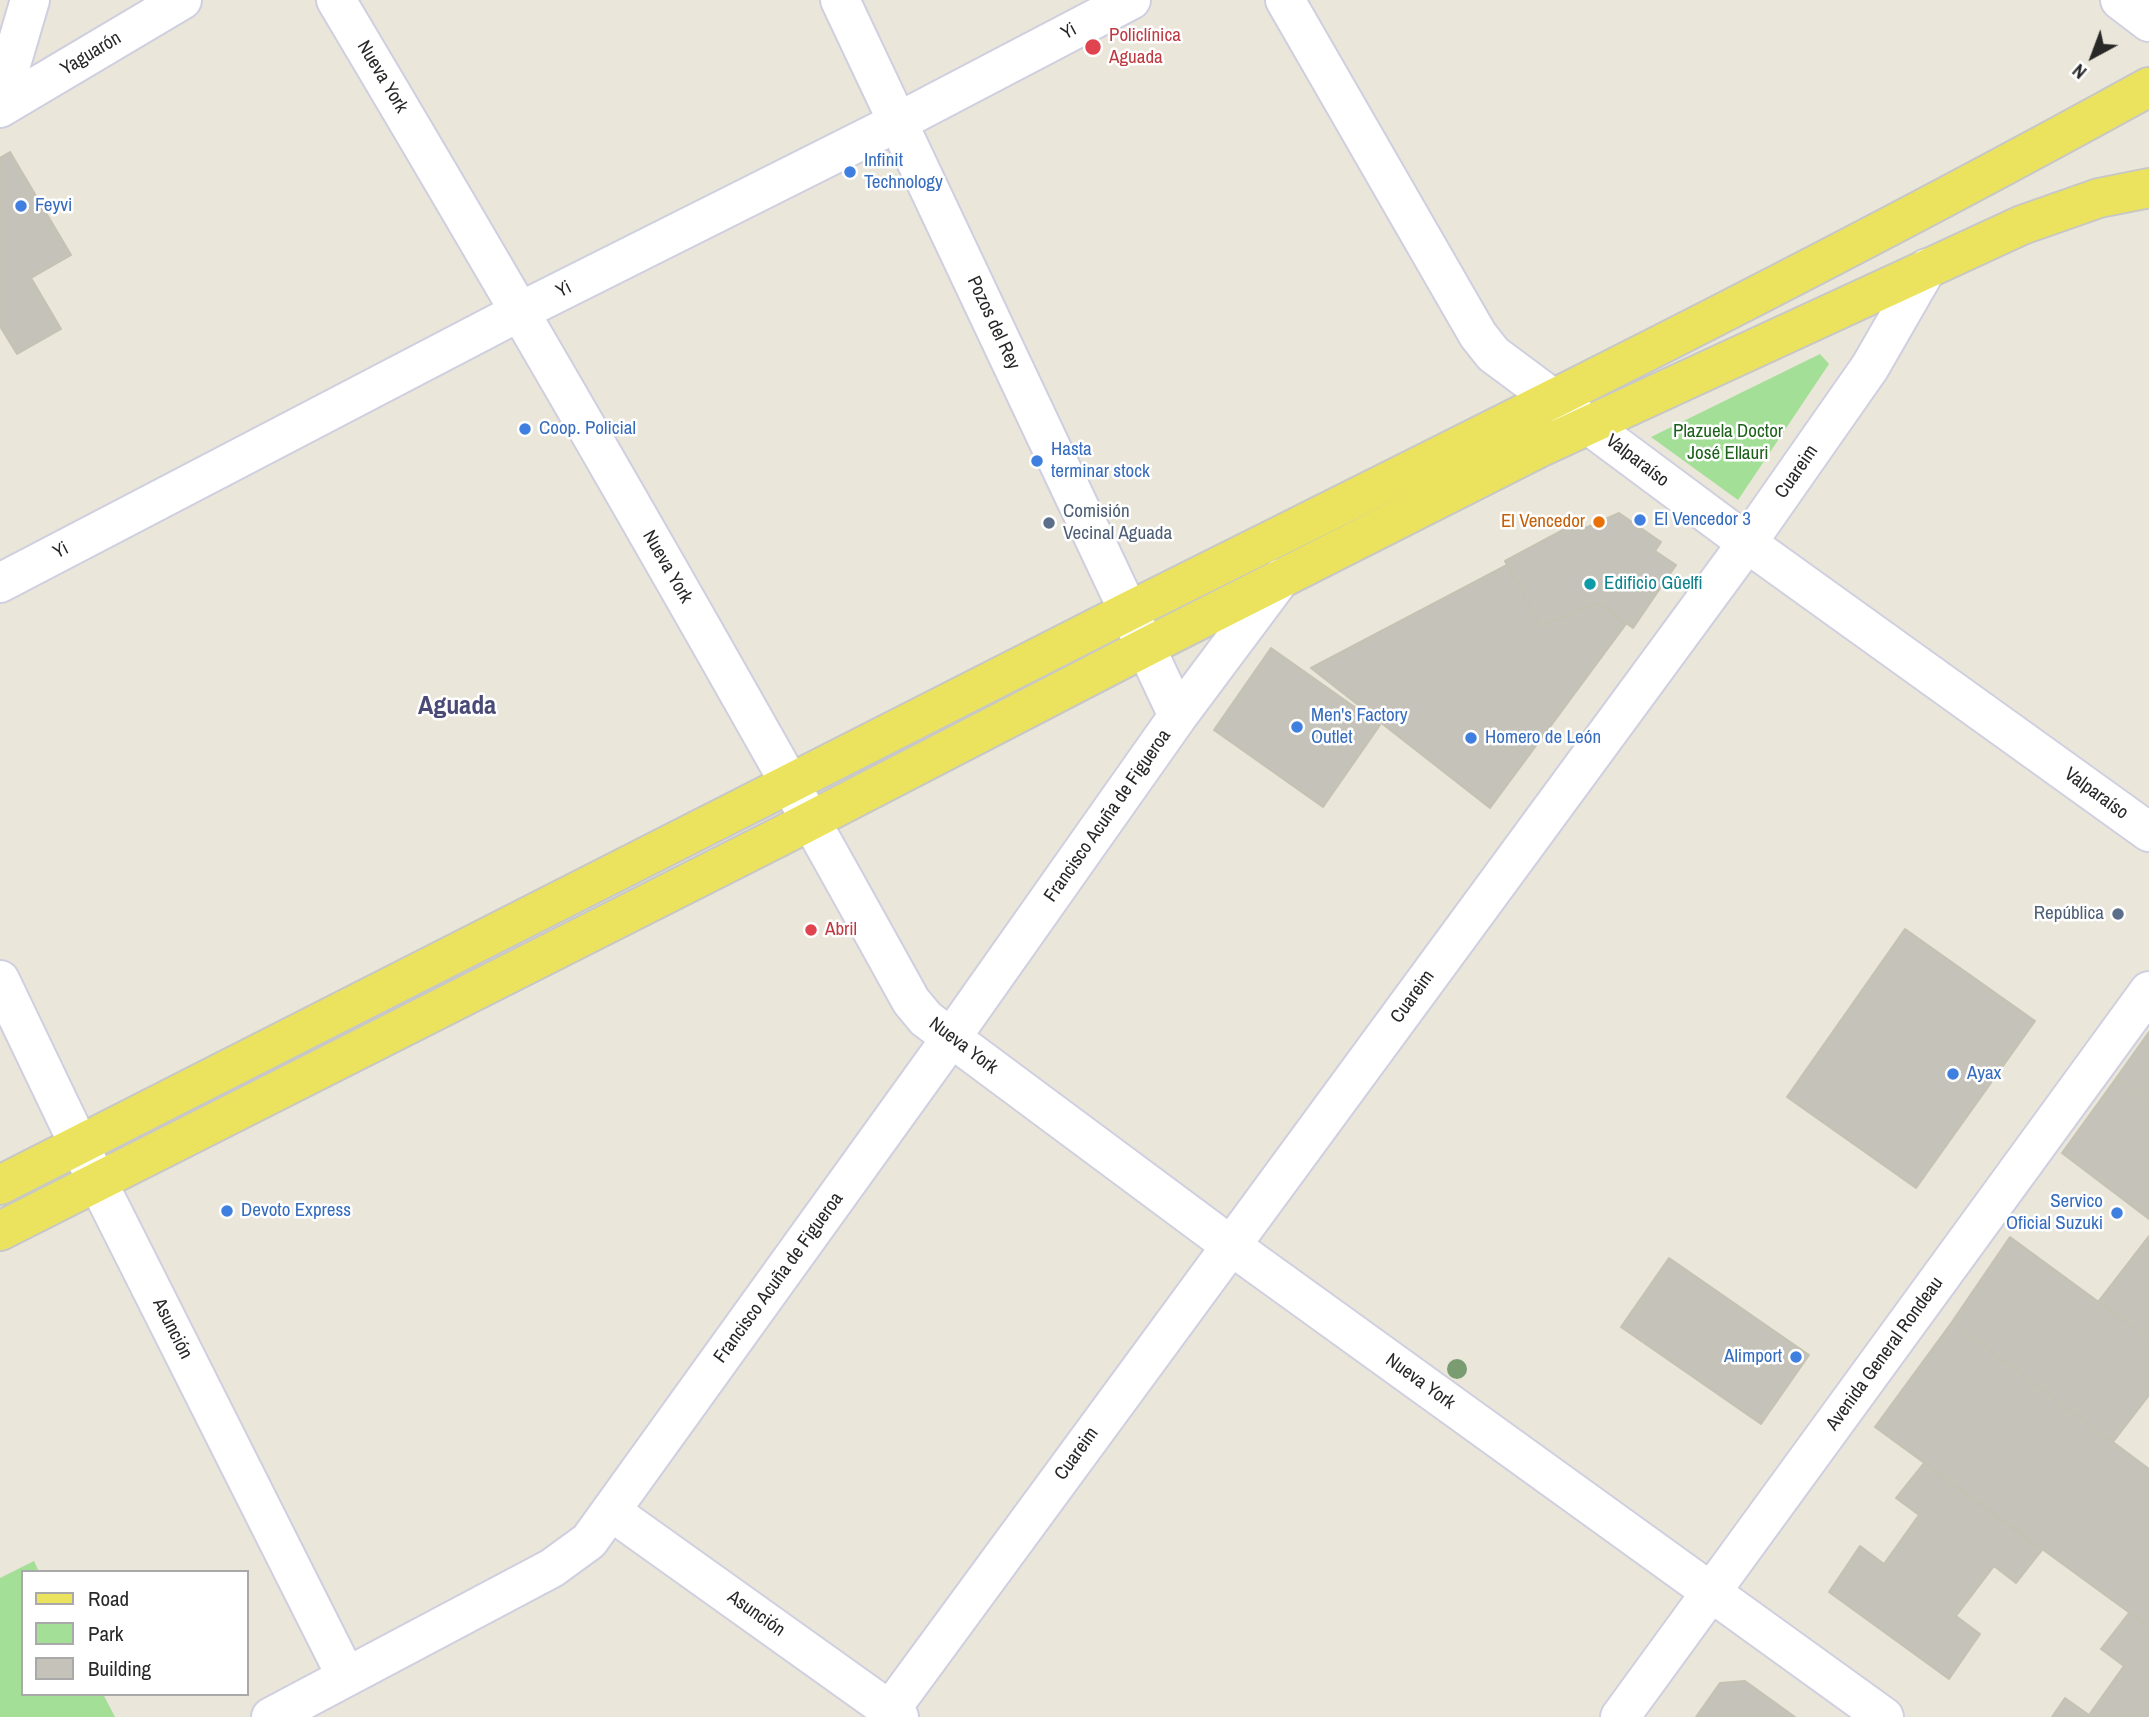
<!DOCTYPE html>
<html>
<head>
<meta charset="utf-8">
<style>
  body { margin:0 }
  #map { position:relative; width:2149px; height:1717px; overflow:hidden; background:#eae6d9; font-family:"Archivo Narrow",sans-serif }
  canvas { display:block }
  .legend { position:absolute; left:21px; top:1570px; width:228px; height:126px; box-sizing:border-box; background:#fff; border:2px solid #a9a9a9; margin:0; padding:9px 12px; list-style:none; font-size:21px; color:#282828 }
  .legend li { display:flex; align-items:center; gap:14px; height:35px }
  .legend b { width:35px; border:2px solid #a9a9a9 }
  .north { position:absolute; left:2058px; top:21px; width:70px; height:70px; -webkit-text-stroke:5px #fff; paint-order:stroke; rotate:221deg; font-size:19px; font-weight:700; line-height:28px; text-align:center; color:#282828 }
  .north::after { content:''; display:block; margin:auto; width:24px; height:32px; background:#282828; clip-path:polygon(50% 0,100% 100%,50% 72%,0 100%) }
</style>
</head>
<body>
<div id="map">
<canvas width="2149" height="1717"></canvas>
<ul class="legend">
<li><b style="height:9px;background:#ebe35d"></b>Road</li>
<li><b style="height:19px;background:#a3df97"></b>Park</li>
<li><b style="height:19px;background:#c5c2b9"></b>Building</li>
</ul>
<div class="north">N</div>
</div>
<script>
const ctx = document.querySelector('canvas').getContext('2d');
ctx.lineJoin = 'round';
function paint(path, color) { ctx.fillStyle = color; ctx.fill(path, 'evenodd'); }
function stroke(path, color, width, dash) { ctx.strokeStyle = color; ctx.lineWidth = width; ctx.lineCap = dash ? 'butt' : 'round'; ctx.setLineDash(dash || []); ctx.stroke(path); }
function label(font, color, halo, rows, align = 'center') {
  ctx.font = font + ' "Archivo Narrow",sans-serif'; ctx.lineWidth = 5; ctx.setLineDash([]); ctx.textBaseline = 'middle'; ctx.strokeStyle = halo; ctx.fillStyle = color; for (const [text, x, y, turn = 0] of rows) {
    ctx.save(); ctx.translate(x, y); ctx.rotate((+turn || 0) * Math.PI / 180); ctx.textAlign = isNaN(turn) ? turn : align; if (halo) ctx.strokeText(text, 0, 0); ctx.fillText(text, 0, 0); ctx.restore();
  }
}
const green = new Path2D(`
  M1820,354L1829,364L1738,500L1651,437Z
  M34,1561L39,1572H23V1694H103L115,1717H0V1578Z`);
const building = new Path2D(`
  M10,152L71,255L31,278L61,329L17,354L0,326V158Z
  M1619,513L1661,542L1655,551L1676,565L1633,628L1598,603L1541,626L1505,561L1578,522L1581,530Z
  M1507,565L1541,626L1598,603L1626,624L1490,808L1311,668Z
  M1271,648L1380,725L1323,807L1214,730Z
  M1905,929L2035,1021L1916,1188L1787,1097Z
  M2149,1032V1101L2117,1077Z
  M2117,1077L2149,1101V1219L2062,1153Z
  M2149,1236V1339L2098,1302Z
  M2010,1237L2149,1339V1395L2113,1442L1952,1322Z
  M1669,1258L1809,1355L1761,1424L1621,1327Z
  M1952,1322L2149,1469V1627L1875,1427Z
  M1924,1463L2042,1550L2016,1583L1994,1566L1956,1616L1980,1634L1949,1679L1829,1592L1860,1546L1884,1564L1919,1515L1896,1498Z
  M2129,1613L2149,1627V1717H2052L2065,1698L2089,1715L2124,1666L2101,1649Z
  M1745,1681L1795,1717H1696L1720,1683Z`);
const minor = new Path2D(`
  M336,0C533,331 725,664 911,1001L926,1019L1230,1245L1884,1717
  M840,0L1178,716
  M1285,0L1478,335L1493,354L1747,543L2149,832
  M2120,0L2149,22
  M0,102L30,0
  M0,108L182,0
  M0,583L521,311L898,122L1131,0
  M0,980L79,1145L346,1676
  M612,1512L899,1717
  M271,1717L552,1568L589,1541L951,1038L1178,716L1281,578
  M885,1717L1747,543L1870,367L1927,268
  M1620,1717L2149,991`);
const major = new Path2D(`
  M0,1185C379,993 756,798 1135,608C1475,438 1816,271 2149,87
  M0,1231L781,836L1146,647L1539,448L2022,225L2099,198L2149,188`);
const trees = [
  [1457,1369]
];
const markers = [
  [1093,47,9,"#e0444e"],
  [850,172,7,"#3f7fe0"],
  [21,206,7,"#3f7fe0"],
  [525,429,7,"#3f7fe0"],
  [1037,461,7,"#3f7fe0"],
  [1640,520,7,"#3f7fe0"],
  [1599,522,7,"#e8710a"],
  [1049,523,7,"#5c6f8a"],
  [1590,584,7,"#0f9aa8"],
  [1297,727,7,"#3f7fe0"],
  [1471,738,7,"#3f7fe0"],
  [2118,914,7,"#5c6f8a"],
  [811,930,7,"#e0444e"],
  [1953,1074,7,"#3f7fe0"],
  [227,1211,7,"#3f7fe0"],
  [2117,1213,7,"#3f7fe0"],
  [1796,1357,7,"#3f7fe0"]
];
const streetNames = [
  ["Yi",1069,32,-28],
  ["Yaguarón",91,54,-31],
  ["Nueva York",382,77,59],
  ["Yi",564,290,-27],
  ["Pozos del Rey",993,323,65],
  ["Valparaíso",1637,461,37],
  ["Cuareim",1797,472,-55],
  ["Yi",61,551,-27],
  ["Nueva York",667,567,60],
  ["Valparaíso",2096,794,36],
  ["Francisco Acuña de Figueroa",1108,816,-55],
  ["Cuareim",1413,997,-54],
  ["Nueva York",963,1046,37],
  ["Francisco Acuña de Figueroa",779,1278,-54],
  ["Asunción",172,1329,63],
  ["Avenida General Rondeau",1885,1354,-54],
  ["Nueva York",1420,1382,36],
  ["Cuareim",1077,1454,-54],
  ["Asunción",756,1614,35]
];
const healthNames = [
  ["Policlínica",1109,36],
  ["Aguada",1109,58],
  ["Abril",825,930]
];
const shopNames = [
  ["Infinit",864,161],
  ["Technology",864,183],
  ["Feyvi",35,206],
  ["Coop. Policial",539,429],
  ["Hasta",1051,450],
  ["terminar stock",1051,472],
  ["El Vencedor 3",1654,520],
  ["Men's Factory",1311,716],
  ["Outlet",1311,738],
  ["Homero de León",1485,738],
  ["Ayax",1967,1074],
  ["Servico",2103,1202,"right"],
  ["Oficial Suzuki",2103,1224,"right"],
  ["Devoto Express",241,1211],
  ["Alimport",1782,1357,"right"]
];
const parkNames = [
  ["Plazuela Doctor",1728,432],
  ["José Ellauri",1728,454]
];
const serviceNames = [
  ["Comisión",1063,512],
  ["Vecinal Aguada",1063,534],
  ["República",2104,914,"right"]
];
const foodNames = [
  ["El Vencedor",1585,522]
];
const cultureNames = [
  ["Edificio Gûelfi",1604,584]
];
const districtNames = [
  ["Aguada",457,707]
];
paint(green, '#a3df97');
paint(building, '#c5c2b9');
stroke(building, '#c5c2b3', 2);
stroke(minor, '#cfcfe0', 42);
stroke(major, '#c7c7c7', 42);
stroke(minor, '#fff', 38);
stroke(major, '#ebe35d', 38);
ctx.fillStyle = '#799d70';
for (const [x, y] of trees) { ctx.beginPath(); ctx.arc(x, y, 10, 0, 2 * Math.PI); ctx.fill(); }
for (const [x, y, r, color] of markers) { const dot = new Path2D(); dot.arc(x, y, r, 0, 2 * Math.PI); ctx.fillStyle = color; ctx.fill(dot); stroke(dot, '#fff', 2.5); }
label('19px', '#282828', '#fff', streetNames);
label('19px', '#be3a42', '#fff', healthNames, 'left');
label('19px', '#366cbe', '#fff', shopNames, 'left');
label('19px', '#1d611b', '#fff', parkNames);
label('19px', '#4e5e75', '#fff', serviceNames, 'left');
label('19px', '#c56008', '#fff', foodNames, 'right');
label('19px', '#0d838f', '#fff', cultureNames, 'left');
label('bold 26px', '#4a4a76', '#fff', districtNames);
</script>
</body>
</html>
